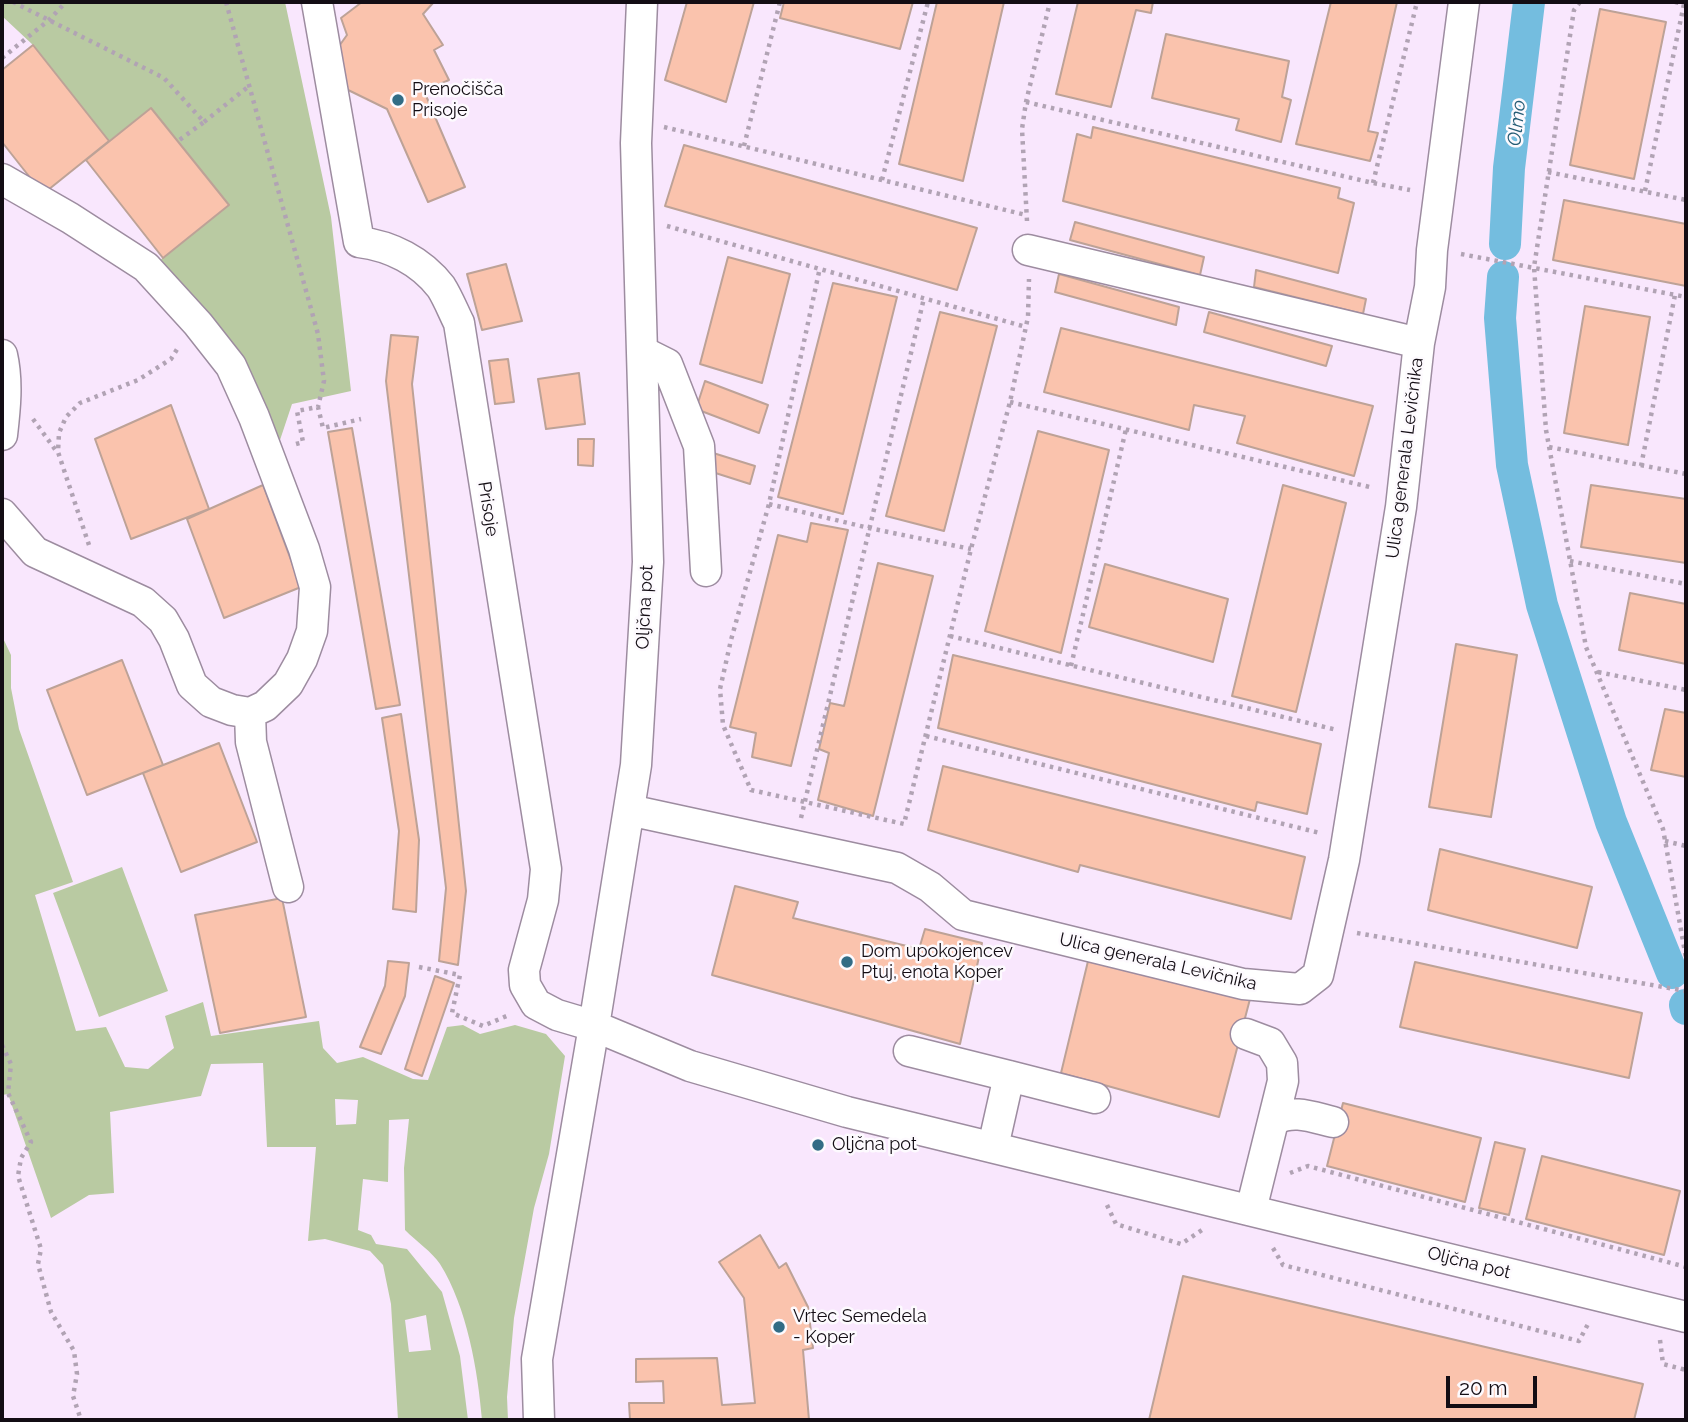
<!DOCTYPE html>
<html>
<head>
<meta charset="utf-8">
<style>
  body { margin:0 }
  #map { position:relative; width:1688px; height:1422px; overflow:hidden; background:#f9e7fd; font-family:Raleway,sans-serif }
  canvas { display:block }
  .frame { position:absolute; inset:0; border:4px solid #130d14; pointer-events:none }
  .scale { position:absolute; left:1446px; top:1376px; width:91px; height:32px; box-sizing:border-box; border:4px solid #130d14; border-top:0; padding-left:9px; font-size:21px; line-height:24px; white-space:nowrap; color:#130d14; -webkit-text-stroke:5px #fdfafe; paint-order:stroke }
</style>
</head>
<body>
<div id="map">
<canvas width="1688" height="1422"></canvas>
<div class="frame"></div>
<div class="scale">20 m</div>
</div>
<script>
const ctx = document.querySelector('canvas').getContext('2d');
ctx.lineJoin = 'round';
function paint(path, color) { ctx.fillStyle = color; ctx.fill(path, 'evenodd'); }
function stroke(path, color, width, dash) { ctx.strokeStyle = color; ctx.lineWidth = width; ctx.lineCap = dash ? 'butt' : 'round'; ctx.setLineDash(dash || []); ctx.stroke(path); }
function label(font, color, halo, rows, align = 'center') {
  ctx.font = font + ' Raleway,sans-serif'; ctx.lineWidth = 5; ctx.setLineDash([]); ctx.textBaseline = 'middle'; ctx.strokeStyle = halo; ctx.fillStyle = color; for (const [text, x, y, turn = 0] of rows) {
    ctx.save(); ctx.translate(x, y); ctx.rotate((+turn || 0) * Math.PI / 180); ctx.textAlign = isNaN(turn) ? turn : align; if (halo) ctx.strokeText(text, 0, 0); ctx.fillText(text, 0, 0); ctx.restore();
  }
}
const green = new Path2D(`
  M2,2H285L331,217L351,391L292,404L278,446L149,269L228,205L151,108L109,141L33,45L2,16Z
  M2,636L11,655V688L19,729L73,882L35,895L76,1031L106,1027L125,1067L148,1069L174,1048L165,1016L203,1002L211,1036L319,1021L323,1048L337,1063L363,1057L413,1079L428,1080L447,1027L463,1025L480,1034L515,1025L546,1034L565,1056L549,1154L534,1208L514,1318L507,1397L508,1420H482C478,1371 467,1307 440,1264C432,1252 416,1241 405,1230L404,1168L409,1119L389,1120L388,1182L363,1179L358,1230L371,1235L376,1244L407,1249L442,1292L460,1356L468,1420H398L391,1304L383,1265L370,1251L325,1239L308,1241L316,1147H267L263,1063L211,1064L201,1096L110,1112L114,1193L89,1195L51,1218L8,1094L2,1095ZM335,1099L358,1100L356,1124L336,1125ZM426,1315L431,1350L409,1352L405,1320Z
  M122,867L168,991L99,1017L53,893Z`);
const canal = new Path2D(`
  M1505,244L1509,168L1529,2
  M1503,277L1500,318L1512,465L1542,605L1611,822L1672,973
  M1685,1005L1686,1009`);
const building = new Path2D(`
  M362,2H434L423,14L443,45L434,50L449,80L424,91L465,187L428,202L387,109L342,87L337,49L347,35L341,18Z
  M687,2H754L726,102L665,80Z
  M784,2H913L900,49L780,18Z
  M937,2H1004L963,181L899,164Z
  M1078,2H1153L1151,13L1136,10L1111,107L1056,94Z
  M1331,2H1397L1368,131L1378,133L1370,161L1296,144Z
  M1600,9L1666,22L1634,179L1570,165Z
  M1166,34L1289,61L1282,97L1291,100L1281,142L1236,130L1239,119L1152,98Z
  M33,45L109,141L43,194L2,142V70Z
  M151,108L229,205L163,258L86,160Z
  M1093,127L1340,188L1338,198L1354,203L1338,273L1063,201L1077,134L1091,138Z
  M684,145L977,228L957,290L665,206Z
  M1564,200L1686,224V286L1553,260Z
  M1075,222L1204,257L1200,275L1070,240Z
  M728,257L790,274L762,383L700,364Z
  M506,264L522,321L482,330L467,274Z
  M1256,270L1366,299L1363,314L1254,287Z
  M1059,274L1179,307L1176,325L1055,292Z
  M833,283L897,297L843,514L778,497Z
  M1585,306L1650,317L1628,445L1564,433Z
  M940,312L997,326L944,531L886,516Z
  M1209,312L1332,346L1326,366L1204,332Z
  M1061,328L1373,406L1354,476L1237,443L1245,416L1194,405L1189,430L1044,392Z
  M391,335L418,337L412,384L466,891L458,965L439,961L446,888L386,381Z
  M508,359L514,402L495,404L489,361Z
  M579,373L585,424L546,429L538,379Z
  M705,381L768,405L759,433L696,409Z
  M171,405L209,509L131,539L95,439Z
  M352,428L400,705L376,709L328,432Z
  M1038,431L1109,450L1061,653L985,631Z
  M578,439H594L593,466L578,465Z
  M710,452L755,466L750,484L706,470Z
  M263,485L301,587L224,618L187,519Z
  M1283,485L1346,503L1296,712L1232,696Z
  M1591,485L1686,499V563L1581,547Z
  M811,523L848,530L791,766L752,757L756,733L730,727L778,535L807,542Z
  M878,563L933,576L873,816L818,800L829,753L819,749L830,703L844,706Z
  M1105,564L1228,599L1213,662L1089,627Z
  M1630,593L1686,604V664L1619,650Z
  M1456,644L1517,655L1491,817L1429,807Z
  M953,655L1321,744L1307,814L1257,802L1255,811L938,728Z
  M122,660L163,765L87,795L47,690Z
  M1665,709L1686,713V777L1651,770Z
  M401,714L419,840L416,912L393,909L399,831L382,718Z
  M219,743L257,842L181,872L143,773Z
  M943,766L1305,857L1291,919L1080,865L1078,872L928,830Z
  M1440,849L1592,887L1577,948L1428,910Z
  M735,886L798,902L793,918L919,949L925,929L982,943L960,1044L712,975Z
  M282,898L306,1017L220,1033L195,915Z
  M1089,957L1250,999L1219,1117L1061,1073Z
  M388,961L409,963L405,996L381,1054L360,1047L385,986Z
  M1415,962L1642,1013L1629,1078L1400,1027Z
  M435,976L454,983L422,1076L405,1069Z
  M1343,1103L1481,1138L1465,1202L1327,1166Z
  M1495,1142L1525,1149L1509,1215L1479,1208Z
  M1542,1156L1680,1191L1664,1255L1526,1219Z
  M760,1235L779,1268L786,1263L808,1307L813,1348L803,1350L809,1420H630L629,1403H664L663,1381L636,1382V1359L717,1358L722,1405L755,1403L744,1298L719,1262Z
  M1183,1276L1643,1384L1634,1420H1149Z`);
const path = new Path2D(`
  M13,2L164,78L204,122L178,141
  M226,2L318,334L324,381L318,407
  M1580,2L1574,10L1534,267L1546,430L1586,647L1663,829L1686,958
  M1675,2L1685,4
  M2,58L49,20L66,2
  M1026,102L1373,183L1410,190
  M204,122L249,86
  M664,127L1026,215
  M744,146L780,2
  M1548,172L1686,200
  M882,180L928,2
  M1373,183L1417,2
  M1645,191L1684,4
  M1027,221L1022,129L1026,102L1050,2
  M667,226L1026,327
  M1461,254L1686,297
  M819,272L769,504L731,640L720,689L723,725L751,790L904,824L971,549L1010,402L1028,317L1029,279
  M1010,402L1374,488
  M33,419L57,452
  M296,444L303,442L297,411L318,407L323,428L361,419
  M1549,447L1686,474
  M1641,466L1675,295
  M769,504L869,528L971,549
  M89,545L58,452L59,433L66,417L80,403L138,380L171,359L179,346
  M1570,561L1686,584
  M950,636L1337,730
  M1071,666L1126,429
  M1598,672L1686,690
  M926,736L1320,833
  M801,818L924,298
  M1665,841L1686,846
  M1357,933L1686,991
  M419,967L460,975L452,1013L483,1026L509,1015
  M2,1045L11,1064L8,1093L31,1142L21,1158L18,1176L41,1249L38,1264L51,1312L74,1351L77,1374L73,1396L81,1420
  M1290,1173L1308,1166L1686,1267
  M1107,1205L1116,1224L1181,1244L1202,1230
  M1273,1248L1283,1265L1579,1341L1588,1324
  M1660,1340L1663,1364L1686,1370`);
const minor = new Path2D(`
  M317,2L359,242C391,246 421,261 441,287C448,298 453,311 459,323L546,869L543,900L524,970L525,985L536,1004L557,1015L594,1026L690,1066L847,1112L1686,1317
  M2,179L70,218L146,267L198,324L231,366L254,417L304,549L315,587L312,631L302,659L288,684L265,706L250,713L232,710L211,702L192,685L174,639L163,620L143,602L35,552L2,514
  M1028,250L1419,343
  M643,352L667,364L699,446L706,571
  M2,355C8,381 5,409 2,435
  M250,713L251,742L288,887
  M629,810L897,868L930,887L963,915L1243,984L1300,989L1318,975L1344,860L1401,507L1419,343L1430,287L1432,250L1464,2
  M1246,1034L1270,1043L1282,1063L1283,1081L1251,1210
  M909,1051L1009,1076
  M1274,1120C1293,1109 1312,1117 1333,1122
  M993,1147L1009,1076L1095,1098
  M539,1420L537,1359L594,1026L636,765L648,562L636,143L642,2`);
const markers = [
  [398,100,7,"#326c85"],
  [847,962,7,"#326c85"],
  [818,1145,7,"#326c85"],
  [779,1327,7,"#326c85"]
];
const poiNames = [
  ["Prenočišča",412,90],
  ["Prisoje",412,111],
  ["Dom upokojencev",861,952],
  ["Ptuj, enota Koper",861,973],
  ["Oljčna pot",832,1145],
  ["Vrtec Semedela",793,1317],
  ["- Koper",793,1338]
];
const streetNames = [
  ["Ulica generala Levičnika",1405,458,-83],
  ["Prisoje",488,509,81],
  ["Oljčna pot",645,607,-87],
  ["Ulica generala Levičnika",1158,962,13],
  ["Oljčna pot",1469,1263,14]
];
const waterNames = [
  ["Olmo",1517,123,-84]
];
paint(green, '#b9caa2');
stroke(canal, '#74bddf', 32);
paint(building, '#fac3ad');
stroke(building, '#bda297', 2);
stroke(minor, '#9d8ca0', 33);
stroke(path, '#b1a3b4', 4.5, [3.5, 5]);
stroke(minor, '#fff', 30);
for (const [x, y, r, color] of markers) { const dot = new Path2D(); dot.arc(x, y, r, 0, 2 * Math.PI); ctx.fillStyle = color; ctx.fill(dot); stroke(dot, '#fdfafe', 2.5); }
label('18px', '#130d14', '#fdfafe', poiNames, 'left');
label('18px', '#130d14', '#fdfafe', streetNames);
label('italic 19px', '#245c75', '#fdfafe', waterNames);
</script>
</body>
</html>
